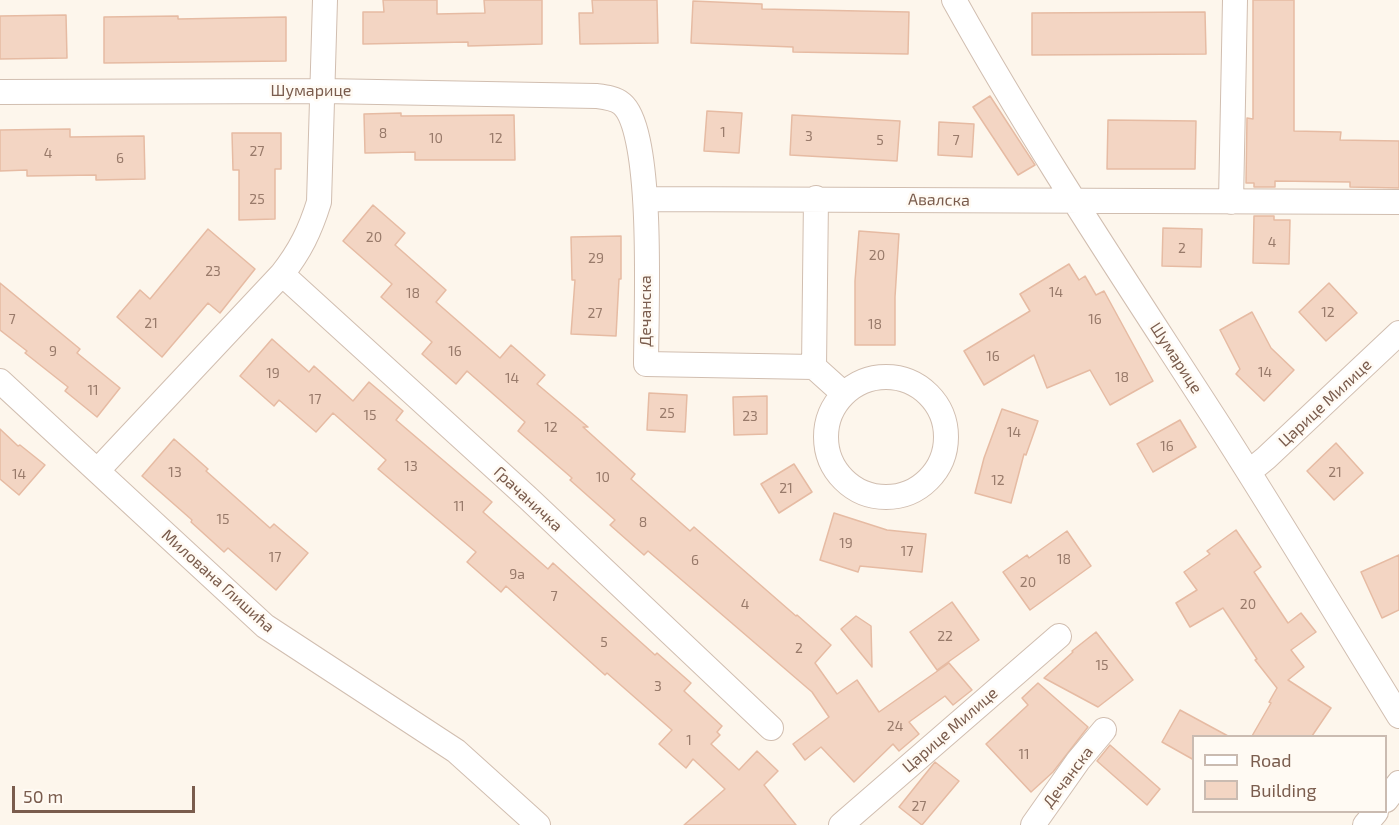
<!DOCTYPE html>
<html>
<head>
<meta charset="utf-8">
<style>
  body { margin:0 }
  #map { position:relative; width:1399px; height:825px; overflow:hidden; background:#fdf6ec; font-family:"Exo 2",sans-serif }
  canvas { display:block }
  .legend { position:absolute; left:1192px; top:735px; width:195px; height:78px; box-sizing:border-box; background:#fffaf3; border:2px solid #cabbb1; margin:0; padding:8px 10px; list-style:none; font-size:18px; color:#7a5c4d }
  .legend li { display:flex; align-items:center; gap:12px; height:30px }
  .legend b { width:30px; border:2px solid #cabbb1 }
  .scale { position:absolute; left:12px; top:786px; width:183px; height:27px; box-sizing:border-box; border:3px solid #7a5c4d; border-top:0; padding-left:8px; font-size:18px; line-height:21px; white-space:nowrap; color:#7a5c4d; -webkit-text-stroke:4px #fffaf3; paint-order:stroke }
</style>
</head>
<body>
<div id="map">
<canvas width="1399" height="825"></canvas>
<ul class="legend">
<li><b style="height:8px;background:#fff"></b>Road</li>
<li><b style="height:16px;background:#f3d5c3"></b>Building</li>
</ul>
<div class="scale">50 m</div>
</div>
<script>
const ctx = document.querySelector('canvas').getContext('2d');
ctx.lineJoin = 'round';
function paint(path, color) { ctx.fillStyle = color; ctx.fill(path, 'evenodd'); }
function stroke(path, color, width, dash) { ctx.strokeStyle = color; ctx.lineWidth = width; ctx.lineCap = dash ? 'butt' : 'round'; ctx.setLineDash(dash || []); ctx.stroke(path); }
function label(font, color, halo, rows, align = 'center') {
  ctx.font = font + ' "Exo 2",sans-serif'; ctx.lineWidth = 5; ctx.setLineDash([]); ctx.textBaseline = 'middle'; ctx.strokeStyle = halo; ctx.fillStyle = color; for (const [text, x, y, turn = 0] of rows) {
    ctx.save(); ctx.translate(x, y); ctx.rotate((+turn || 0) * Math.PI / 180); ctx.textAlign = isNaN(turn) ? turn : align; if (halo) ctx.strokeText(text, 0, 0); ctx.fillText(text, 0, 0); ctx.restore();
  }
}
const building = new Path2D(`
  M383,0H437V14L485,13L484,0H542V44L468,46V42L363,44V12H384Z
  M592,0H657L658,43L580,44L579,13H593Z
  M1253,0H1294V131L1341,132L1340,140L1399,141V188L1350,187V182L1275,181V187H1254V183H1246L1247,118L1253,119Z
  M693,1L762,4V9L909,12L908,54L793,52V47L691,43Z
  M1205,12L1206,54L1032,55V13Z
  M66,15L67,58L0,59V16Z
  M178,16V19L286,17V61L104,63V17Z
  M990,96L1035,165L1018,175L973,107Z
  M707,111L742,113L739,153L704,151Z
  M401,113V116L514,115L515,160H415V152L365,153L364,114Z
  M792,115L900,121L897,161L790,155Z
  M1108,120L1196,121L1195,169H1107Z
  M939,122L974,124L972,157L938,155Z
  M70,129V137L144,136L145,179L96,180V175L27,176V170L0,171V130Z
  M232,133H281V169H275V219L239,220V170H233Z
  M373,205L405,233L395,245L446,290L436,302L500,358L511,345L545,375L537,384L588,427H583L635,474L631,479L690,531L694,527L796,616L797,615L831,645L815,663L837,694L857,680L879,712L949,663L972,690L953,705L945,696L909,722L919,734L899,751L893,744L854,782L821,747L805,760L793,744L829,717L812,692L648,551L644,555L610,525L615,520L570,480L572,478L518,431L525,422L467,371L456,384L422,354L432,342L381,297L392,284L343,241Z
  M1254,216H1274V220H1290L1289,264L1253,263Z
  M1163,228L1202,229L1201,267L1162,266Z
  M208,229L255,269L220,313L208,303L162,357L117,317L140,290L150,299Z
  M859,231L899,234L895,297V345H855V281Z
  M621,236V279H619L616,336L571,334L575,280H572L571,237Z
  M1069,264L1079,280L1085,276L1096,295L1104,291L1153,381L1110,405L1090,370L1047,388L1034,355L984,385L964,351L1030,311L1020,294Z
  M0,283L80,349L77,353L120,388L97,417L65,391L68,387L25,353L27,351L0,330Z
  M1329,283L1357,313L1326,341L1299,312Z
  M1252,312L1271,348L1294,370L1264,401L1236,374L1240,369L1220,330Z
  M272,339L309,372L314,366L353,401L369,382L403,411L396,420L492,502L483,512L548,569L553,563L655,655L657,653L691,683L684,691L722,726L717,732L720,735L711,744L739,770L757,751L778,771L764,785L796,825H684L725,789L693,759L686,768L659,744L672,730L607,673L605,675L506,586L501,592L467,562L476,552L378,469L386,460L333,413L316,432L279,400L274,406L240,376Z
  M649,393L687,395L685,432L647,430Z
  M767,396V434L734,435L733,397Z
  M1002,409L1038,421L1026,455L1024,454L1011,503L975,493L984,458Z
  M1180,420L1196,447L1153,472L1137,444Z
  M0,429L18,446L20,445L45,465L19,495L0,479Z
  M174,439L208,469L206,471L270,528L274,524L308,553L276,590L228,548L224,552L191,522L192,520L142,476Z
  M1336,443L1363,473L1334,500L1307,471Z
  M794,464L812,492L779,513L761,484Z
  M834,513L887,530L926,534L922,572L860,566L858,572L820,560Z
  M1236,530L1261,567L1254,572L1288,623L1301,613L1316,632L1291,650L1304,667L1288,680L1331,708L1312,736H1252L1271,703L1269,702L1277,688L1255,660L1257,659L1223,608L1190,627L1176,603L1197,590L1184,572L1210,554L1207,551Z
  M1067,531L1091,566L1030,610L1003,572L1027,555L1029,558Z
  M1399,555V610L1382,618L1361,572Z
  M952,602L979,640L937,670L910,632Z
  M856,616L871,626L872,667L841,629Z
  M1096,632L1133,680L1098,707L1044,678L1073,652L1072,651Z
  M1038,683L1088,727L1053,772L1031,792L986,744L1028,705L1022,698Z
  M1180,710L1228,736H1194V760L1162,742Z
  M1110,745L1160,789L1147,805L1097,761Z
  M935,762L959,781L922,825L899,807Z`);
const minor = new Path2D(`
  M325,0L319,202C310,231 300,251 282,274L528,498L771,728
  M954,0C1034,144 1126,281 1215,419C1278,517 1338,617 1399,716
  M0,92L323,91L596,96C604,97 615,98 622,104C655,132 646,317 646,364L814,367
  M816,198L814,367L844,394
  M646,199L1399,202
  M1231,202L1235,0
  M826 437a60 60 0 1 1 120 0a60 60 0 1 1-120 0Z
  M0,381L265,626L456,751L538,825
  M98,470L282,274
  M1249,472L1266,458L1399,333
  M1386,800L1399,783
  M841,825L1059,636
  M1033,825L1078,761L1104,730
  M1365,825L1376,812`);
const numberNames = [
  ["1",723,132],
  ["8",383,133],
  ["3",809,136],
  ["10",436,138],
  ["12",496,138],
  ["5",880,140],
  ["7",956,140],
  ["27",257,151],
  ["4",48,153],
  ["6",120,158],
  ["25",257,199],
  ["20",374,237],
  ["4",1272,242],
  ["2",1182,248],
  ["20",877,255],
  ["29",596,258],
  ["23",213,271],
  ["14",1056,292],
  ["18",413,293],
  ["12",1328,312],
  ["27",595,313],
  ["7",12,319],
  ["16",1095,319],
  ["21",151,323],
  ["18",875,324],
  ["9",53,351],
  ["16",455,351],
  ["16",993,356],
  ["14",1265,372],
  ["19",273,373],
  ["18",1122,377],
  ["14",512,378],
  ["11",93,390],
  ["17",315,399],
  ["25",667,413],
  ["15",370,415],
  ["23",750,416],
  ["12",551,427],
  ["14",1014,432],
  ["16",1167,446],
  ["13",411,466],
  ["13",175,472],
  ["21",1335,472],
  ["14",19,474],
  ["10",603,477],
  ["12",998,480],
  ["21",786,488],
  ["11",459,506],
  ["15",223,519],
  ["8",643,522],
  ["19",846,543],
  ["17",907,551],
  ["17",275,557],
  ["18",1064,559],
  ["6",695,560],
  ["9a",517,574],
  ["20",1028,582],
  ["7",554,596],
  ["4",745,604],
  ["20",1248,604],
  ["22",945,636],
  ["5",604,642],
  ["2",799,648],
  ["15",1102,665],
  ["3",658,686],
  ["24",895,726],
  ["1",689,740],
  ["11",1024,754],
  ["27",919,806]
];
const streetNames = [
  ["Шумарице",311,91],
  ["Авалска",939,200,1],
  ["Дечанска",646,311,-90],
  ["Шумарице",1176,358,57],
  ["Царице Милице",1325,403,-43],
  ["Грачаничка",528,499,43],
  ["Милована Глишића",218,581,42],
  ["Царице Милице",950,730,-41],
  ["Дечанска",1068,777,-53]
];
paint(building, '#f3d5c3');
stroke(building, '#e6bba3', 1.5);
stroke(minor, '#d1beb0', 26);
stroke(minor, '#fff', 24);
label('14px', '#987a6a', null, numberNames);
label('16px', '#7a5c4d', '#fffaf3', streetNames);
</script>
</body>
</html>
